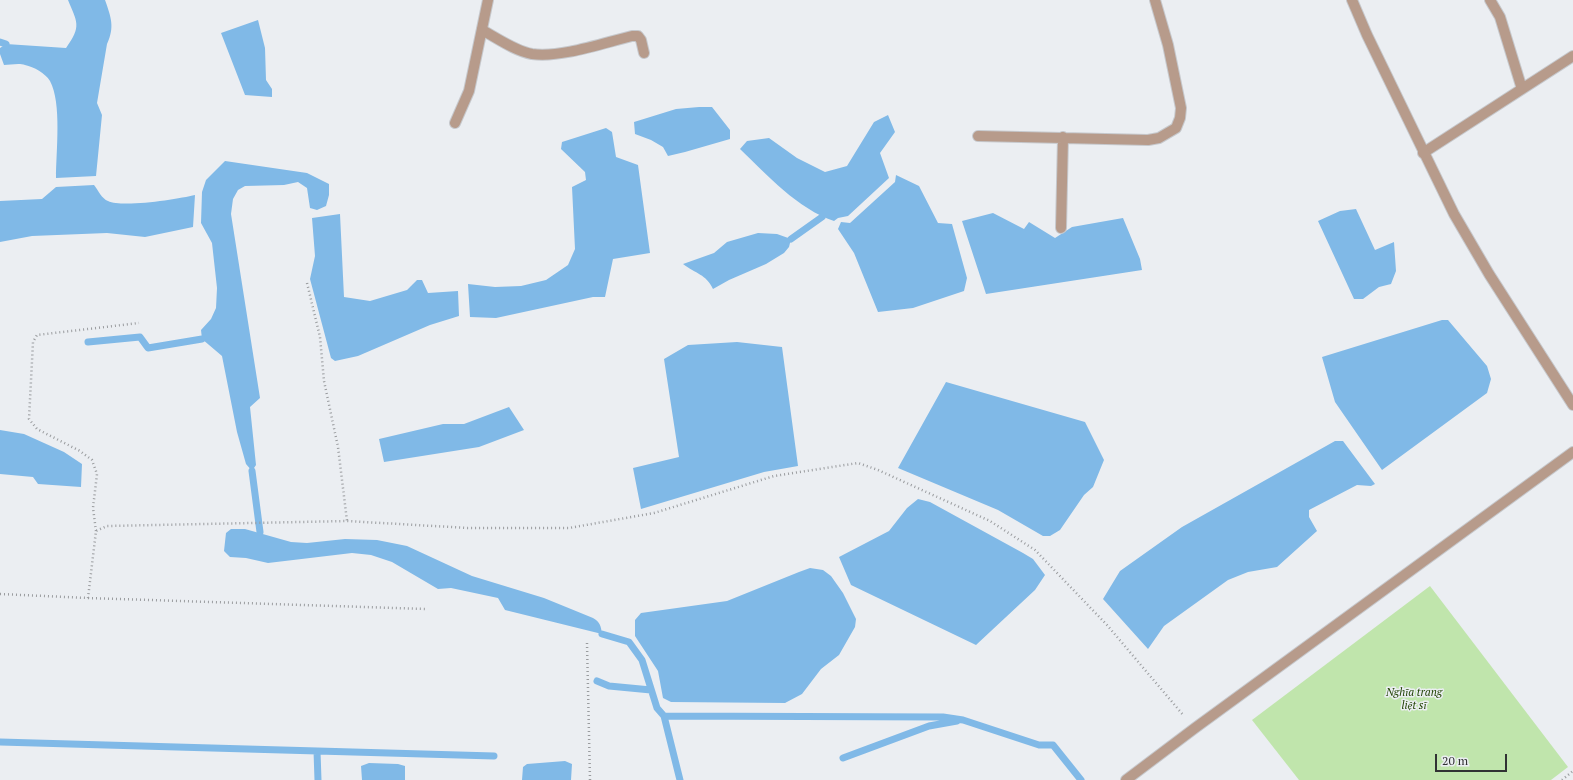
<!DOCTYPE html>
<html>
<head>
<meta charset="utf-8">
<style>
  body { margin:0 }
  #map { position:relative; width:1573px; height:780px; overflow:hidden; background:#ebeef2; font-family:"PT Serif",serif }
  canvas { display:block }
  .scale { position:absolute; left:1435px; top:754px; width:72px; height:18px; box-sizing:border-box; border:2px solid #313233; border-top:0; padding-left:5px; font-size:12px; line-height:14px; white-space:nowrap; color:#313233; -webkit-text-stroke:3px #ebeef2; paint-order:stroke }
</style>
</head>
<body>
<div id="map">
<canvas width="1573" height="780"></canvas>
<div class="scale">20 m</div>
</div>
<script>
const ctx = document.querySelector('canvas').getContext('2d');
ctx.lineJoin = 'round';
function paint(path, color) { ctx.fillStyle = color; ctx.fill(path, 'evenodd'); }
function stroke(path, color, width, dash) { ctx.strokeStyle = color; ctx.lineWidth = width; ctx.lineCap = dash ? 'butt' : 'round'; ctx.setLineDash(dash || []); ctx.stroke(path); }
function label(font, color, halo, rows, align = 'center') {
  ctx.font = font + ' "PT Serif",serif'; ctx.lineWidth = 3; ctx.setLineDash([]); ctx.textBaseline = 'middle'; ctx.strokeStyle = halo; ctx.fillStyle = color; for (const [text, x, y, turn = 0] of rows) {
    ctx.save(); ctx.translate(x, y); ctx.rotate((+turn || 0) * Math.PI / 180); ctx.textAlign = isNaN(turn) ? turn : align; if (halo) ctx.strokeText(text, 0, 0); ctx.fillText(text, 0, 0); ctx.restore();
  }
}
const green = new Path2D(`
  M1430,586L1568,767L1551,780H1299L1252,720Z`);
const water = new Path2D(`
  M68,0H105C111,17 115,27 107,44L97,103L102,115L96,176L56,178C56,152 62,103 50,81C45,73 34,67 25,65C19,63 10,65 4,65L0,54V48L6,44L66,48C82,26 77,22 68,0Z
  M258,20L265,48L266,80L272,89V97L245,95L221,33Z
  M699,107H712L730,130V139L685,152L668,156L663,147L651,140L635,134L634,122L676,109Z
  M888,115L895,132L880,153L889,178L848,216L838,218L834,221C798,209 767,175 740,149L747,141L769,138L797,158L825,172L847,166L874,122Z
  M606,128L612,132L616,157L638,165L650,253L613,259L605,297H593L496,318L470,317L468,284L495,287L521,286L546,280L568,265L575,249L572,187L586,180L585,172L561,149L562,142Z
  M225,161L307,173L329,184V195L326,206L317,210L310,208L307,188L298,182L284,185L245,186L238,190L233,199L231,214L260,398L250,407L256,465L252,471L246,464L237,432L222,356L202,339L201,330L211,319L216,308L217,288L212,243L201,223L202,192L206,180Z
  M896,175L919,186L938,223L952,224L967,278L964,291L913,308L878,312L854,253L838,229L841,222L850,223L895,182Z
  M94,185C98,190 102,199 108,201C123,208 178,199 195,195L193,227L145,237L107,233L32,236L0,242V201L42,199L56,187Z
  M1356,209L1375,250L1394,242L1396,271L1391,284L1379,287L1363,299H1354L1318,221L1340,211Z
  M993,213L1024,229L1029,222L1055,238L1072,227L1123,218L1140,259L1142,270L986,294L962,221Z
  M340,214L344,297L370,301L407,290L417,280H422L428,293L458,291L459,316L430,325L358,356L335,361L331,358L310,279L315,256L312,218Z
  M758,233L777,234L791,239L789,247L784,253L766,264L729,280L713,289C706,274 696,274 683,264L714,253L727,242Z
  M1442,320H1448L1487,366L1491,379L1487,393L1382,470L1335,402L1322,357Z
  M737,342L782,347L798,466L764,472L641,509L633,468L679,457L664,359L688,345Z
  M946,382L1085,422L1104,460L1093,487L1084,495L1060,530L1050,536H1043L998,510L898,468Z
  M509,407L524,430L479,447L384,462L379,439L443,424H464Z
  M0,430L24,434L64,452L82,464L81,487L38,484L33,477L0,474Z
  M1335,441H1343L1375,484L1371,486L1357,485L1309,510V517L1317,531L1277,567L1248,572L1228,580L1164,626L1148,649L1103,599L1120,571L1182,527Z
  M918,499L930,502L1023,553L1033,559L1045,575L1035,590L976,645L851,585L839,557L889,531L907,508Z
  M231,529H245L291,542L307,543L345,539L377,540L407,546L472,576L544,598L593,618C600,622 601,626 602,634L505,610L498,598L451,588L438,589L392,562L371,555L352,553L268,563L246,558L230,557L224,551L226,533Z
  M810,568L823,570L831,576L843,593L856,619L855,627L839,655L821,669L802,694L785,703L671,702L663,698L658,671L635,636V620L641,613L727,601L799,572Z
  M565,761L572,764L571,780H522L523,767L527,764Z
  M369,763L398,764L405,766V780H362L361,766Z`);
const stream = new Path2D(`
  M0,42L6,44
  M791,239L822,217
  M88,342L140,337L148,348L202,339
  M252,471L260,532
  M602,634L629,642L642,660L657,708L664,716L943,717L963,720L1039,745H1053L1081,780
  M597,681L609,686L651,690
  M664,716L680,780
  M0,742L494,756
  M317,751L318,780
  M843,758L929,726L957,721`);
const path = new Path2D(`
  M307,283L320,337L324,381L338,447L347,521
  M96,531L93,508L97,474L92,460L80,451L37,429L29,419L33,342L37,335L139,323
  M0,594L88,598L96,531L107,526L347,521L468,528H569L654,513L774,476L858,463L878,470L990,521L1035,550L1107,625L1184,716
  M88,598L426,609
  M587,643L590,780
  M1562,780L1573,771`);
const service = new Path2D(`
  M1490,0L1500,17L1522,89
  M482,30C497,38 515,51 532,54C561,58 603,43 632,36H638L641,40L644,53
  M978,136L1148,140L1159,138L1176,128L1180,118L1181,108L1168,45L1155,0
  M1423,153L1573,56
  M1061,228L1063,137`);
const minor = new Path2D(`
  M1352,0L1367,35L1454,214L1489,274L1573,405
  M455,123L469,91L488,0
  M1126,780L1195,728L1573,452`);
const parkNames = [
  ["Nghĩa trang",1414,693],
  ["liệt sĩ",1414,706]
];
paint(green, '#c0e5ac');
paint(water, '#80b9e7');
stroke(stream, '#80b9e7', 7);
stroke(service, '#c6c8cc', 12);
stroke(minor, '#c6c8cc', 12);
stroke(path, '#9a9c9f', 2.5, [1, 3]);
stroke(service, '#b79b8b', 10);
stroke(minor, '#b79b8b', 10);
label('italic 11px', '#204202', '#ebeef2', parkNames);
</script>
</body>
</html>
